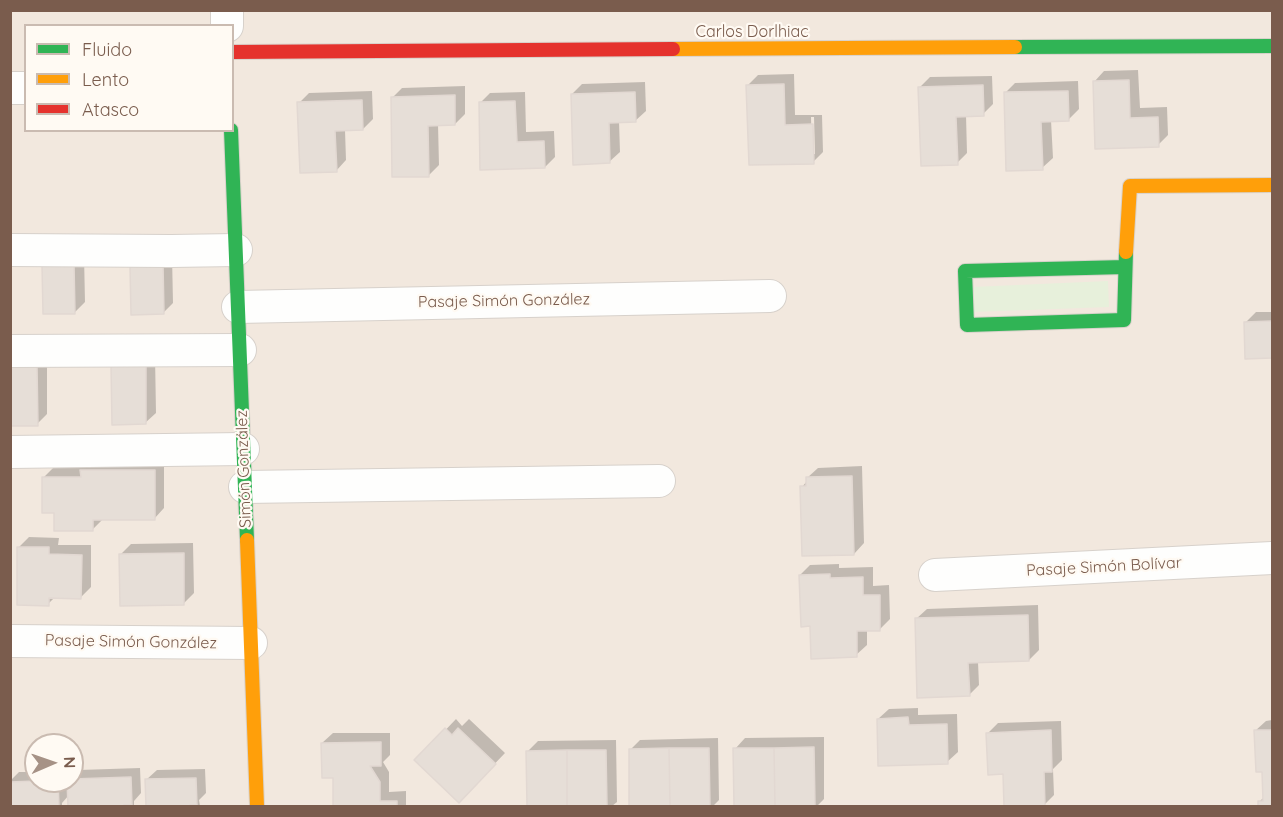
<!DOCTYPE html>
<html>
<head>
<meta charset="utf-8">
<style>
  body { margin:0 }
  #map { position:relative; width:1283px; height:817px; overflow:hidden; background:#f9f5f0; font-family:Quicksand,sans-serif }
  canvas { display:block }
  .frame { position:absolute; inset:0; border:12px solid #7a5c4d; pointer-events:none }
  .legend { position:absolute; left:24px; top:24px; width:210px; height:108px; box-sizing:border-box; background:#fffaf3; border:2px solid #cabbb1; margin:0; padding:8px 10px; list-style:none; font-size:18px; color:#7a5c4d }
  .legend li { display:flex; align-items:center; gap:12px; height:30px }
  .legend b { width:30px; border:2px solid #cabbb1 }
  .north { position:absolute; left:24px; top:733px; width:60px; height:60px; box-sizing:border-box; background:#fffaf3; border:2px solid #cabbb1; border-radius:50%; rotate:88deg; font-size:16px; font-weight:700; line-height:24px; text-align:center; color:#7a5c4d }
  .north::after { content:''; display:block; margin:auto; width:21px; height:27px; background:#a69286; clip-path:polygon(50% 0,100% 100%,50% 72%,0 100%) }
</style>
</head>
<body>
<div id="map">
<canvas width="1283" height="817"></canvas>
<div class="frame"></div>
<ul class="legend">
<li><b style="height:8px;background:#30b455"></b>Fluido</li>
<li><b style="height:8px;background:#ff9f0a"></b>Lento</li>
<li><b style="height:8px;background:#e5322d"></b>Atasco</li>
</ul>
<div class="north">N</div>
</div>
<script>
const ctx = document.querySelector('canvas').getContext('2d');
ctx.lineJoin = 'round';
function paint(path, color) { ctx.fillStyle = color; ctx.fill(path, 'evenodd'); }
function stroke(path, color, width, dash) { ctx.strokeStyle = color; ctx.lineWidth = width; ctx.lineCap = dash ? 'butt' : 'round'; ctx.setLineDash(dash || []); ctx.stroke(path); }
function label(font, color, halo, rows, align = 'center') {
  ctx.font = font + ' Quicksand,sans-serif'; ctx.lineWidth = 4.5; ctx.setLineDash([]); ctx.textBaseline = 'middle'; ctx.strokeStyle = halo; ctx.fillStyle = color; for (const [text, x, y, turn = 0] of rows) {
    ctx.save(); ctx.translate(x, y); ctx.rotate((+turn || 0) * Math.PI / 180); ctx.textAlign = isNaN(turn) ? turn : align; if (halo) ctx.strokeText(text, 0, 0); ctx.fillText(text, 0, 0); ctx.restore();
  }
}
const residential = new Path2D(`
  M11,11H1272V806H11ZM26,26H232V130H26ZM36,745H72V781H36Z`);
const green = new Path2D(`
  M1108,281L1109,307L973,312L972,287Z`);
const shadow = new Path2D(`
  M1138,70L1140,108L1167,107L1168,135L1158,145L1096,147L1094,82L1104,71Z
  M794,74L795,115H822L823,152L813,162L748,85L758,75ZM811,117H814L815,154H812Z
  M992,76L993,104L983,114L966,115L967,153L957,163L919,88L930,77Z
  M1078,81L1079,109L1069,119L1051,120L1053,158L1042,168L1005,93L1015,83Z
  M645,82L646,111L635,121H619L620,152L609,162L572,94L582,84Z
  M465,86V114L455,124H438L439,165L429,175L392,98L402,88Z
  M372,91L373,119L363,129L345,130L346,160L336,171L299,103L309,93Z
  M525,92L526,132L554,131L555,157L545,167L482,168L480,103L490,93Z
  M84,255L85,302L75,312L43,265Z
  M172,255L173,303L163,313L142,256Z
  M1256,312H1272V357H1246V322Z
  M155,355L156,413L145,423L113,365Z
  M47,357V414L37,424L10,425V362Z
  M92,460L164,461V508L154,519H103L92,530L56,512L43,478L54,467L85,468Z
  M862,466L864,543L854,554L802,487L807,481V478L818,468Z
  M29,537L59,538L58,545H91V587L81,597H55L48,604L18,548Z
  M193,543L194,593L184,603L121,554L131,544Z
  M839,564V568L873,567V586L889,585L890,619L880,629L867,630V645L856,655L811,625L800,575L810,565Z
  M1038,605L1039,650L1029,660L978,662L979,685L969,695L916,619L927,609Z
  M918,708V715L957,714L958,752L947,762L878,719L889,709Z
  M456,719L462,726L469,719L505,753L459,801L417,760Z
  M1272,720V806H1260V801L1265,796L1264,770L1255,731L1266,721Z
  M1061,721L1062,760L1053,769L1054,795L1044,805L1006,806L1004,773L988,733L998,723Z
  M333,733H390V755L383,762L389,772V792L406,791V805L405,806H335L334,776L322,743Z
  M824,737V799L817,806H736L735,749L745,738Z
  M718,738L719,800L713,806H631L630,750L640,740Z
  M616,740L617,802L612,806H528L527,752L538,741Z
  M140,768L141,793L134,801V806H82V804L69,795L62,803V806H10V781L19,772H36V781H72V776L79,770Z
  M205,769L206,793L199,800L200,806H147L146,780L157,770Z`);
const building = new Path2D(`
  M1129,80L1130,118L1158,117L1159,147L1095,149L1093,81Z
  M784,84L785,125L813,124L814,164L749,165L746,85Z
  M983,85L984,116L956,117L958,165L921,166L918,87Z
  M1068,91L1069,121L1041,122L1043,170L1006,171L1004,92Z
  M635,92L636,122L609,123L610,163L573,165L571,94Z
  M455,95V125L428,126L429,177H392L391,97Z
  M362,100L363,130L335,131L337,172L300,173L297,102Z
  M515,101L517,142L544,141L545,168L480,170L479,102Z
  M74,264L75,314H43L42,265Z
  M163,264L164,314L131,315L130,266Z
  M1272,321V358L1245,359L1244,322Z
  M111,365H146V424L112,425Z
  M37,366L38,426H10V367Z
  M80,470H155V520H93V531H54V513H42V477H81Z
  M852,476L854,555L802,556L800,486H806V477Z
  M17,547H49V554L82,555L81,599L49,598V606L17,605Z
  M184,553V605L120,606L119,554Z
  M830,574V578L863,577V595H880V631H857V657L811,659L810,626L801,627L799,575Z
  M1028,615L1029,661L968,663L970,696L917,698L915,618Z
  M908,717L909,725L947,724L948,764L878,766L877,719Z
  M445,728L452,735L458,728L496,764L459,803L414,760Z
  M1051,730L1052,772H1044L1045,806H1004L1003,774L988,775L986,733Z
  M1254,730H1272V806H1258V801H1263L1262,772H1256Z
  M381,742V766H370L380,782V801H397V806H333V778H322L321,743Z
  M814,747L815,806H775L774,748Z
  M669,748L670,806H629V749Z
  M669,748H709L710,806H670Z
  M733,748H774L775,806H734Z
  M567,750V806H527L526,751Z
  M567,750H606L607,806H567Z
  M131,777L132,805H124V806H68L67,781H72V779Z
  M196,778L197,805H190V806H146L145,779Z
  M36,781H58L59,806H10V782Z`);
const street = new Path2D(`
  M227,10V26
  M10,88H26
  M10,250L171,251L236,250
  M238,307L770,296
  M10,351L240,350
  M10,452L243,449
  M245,487L659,481
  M935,575L1272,558
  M10,641L251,643`);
const fast = new Path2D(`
  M1015,47L1272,46
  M231,130L247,540
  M1125,267L965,271L967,325L1124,320L1126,252`);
const slow = new Path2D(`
  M673,49L1015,47
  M1126,252L1130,186L1272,185
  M247,540L257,806`);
const jam = new Path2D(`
  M232,52L673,49`);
const streetNames = [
  ["Carlos Dorlhiac",752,32],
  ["Pasaje Simón González",504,301,-1],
  ["Simón González",244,469,-92],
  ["Pasaje Simón Bolívar",1104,567,-3],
  ["Pasaje Simón González",131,642,1]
];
paint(residential, '#f2e8de');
paint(green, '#e7f0db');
paint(shadow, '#0003');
paint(building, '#e6ded7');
stroke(building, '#e2d8d2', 1.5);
stroke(street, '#d7d1cb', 34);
stroke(fast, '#d9d2cb', 16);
stroke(slow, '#d9d2cb', 16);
stroke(jam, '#d9d2cb', 16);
stroke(street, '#fefefd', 32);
stroke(fast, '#30b455', 14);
stroke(slow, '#ff9f0a', 14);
stroke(jam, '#e5322d', 14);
label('16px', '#7a5c4d', '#fffaf3', streetNames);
</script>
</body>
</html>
